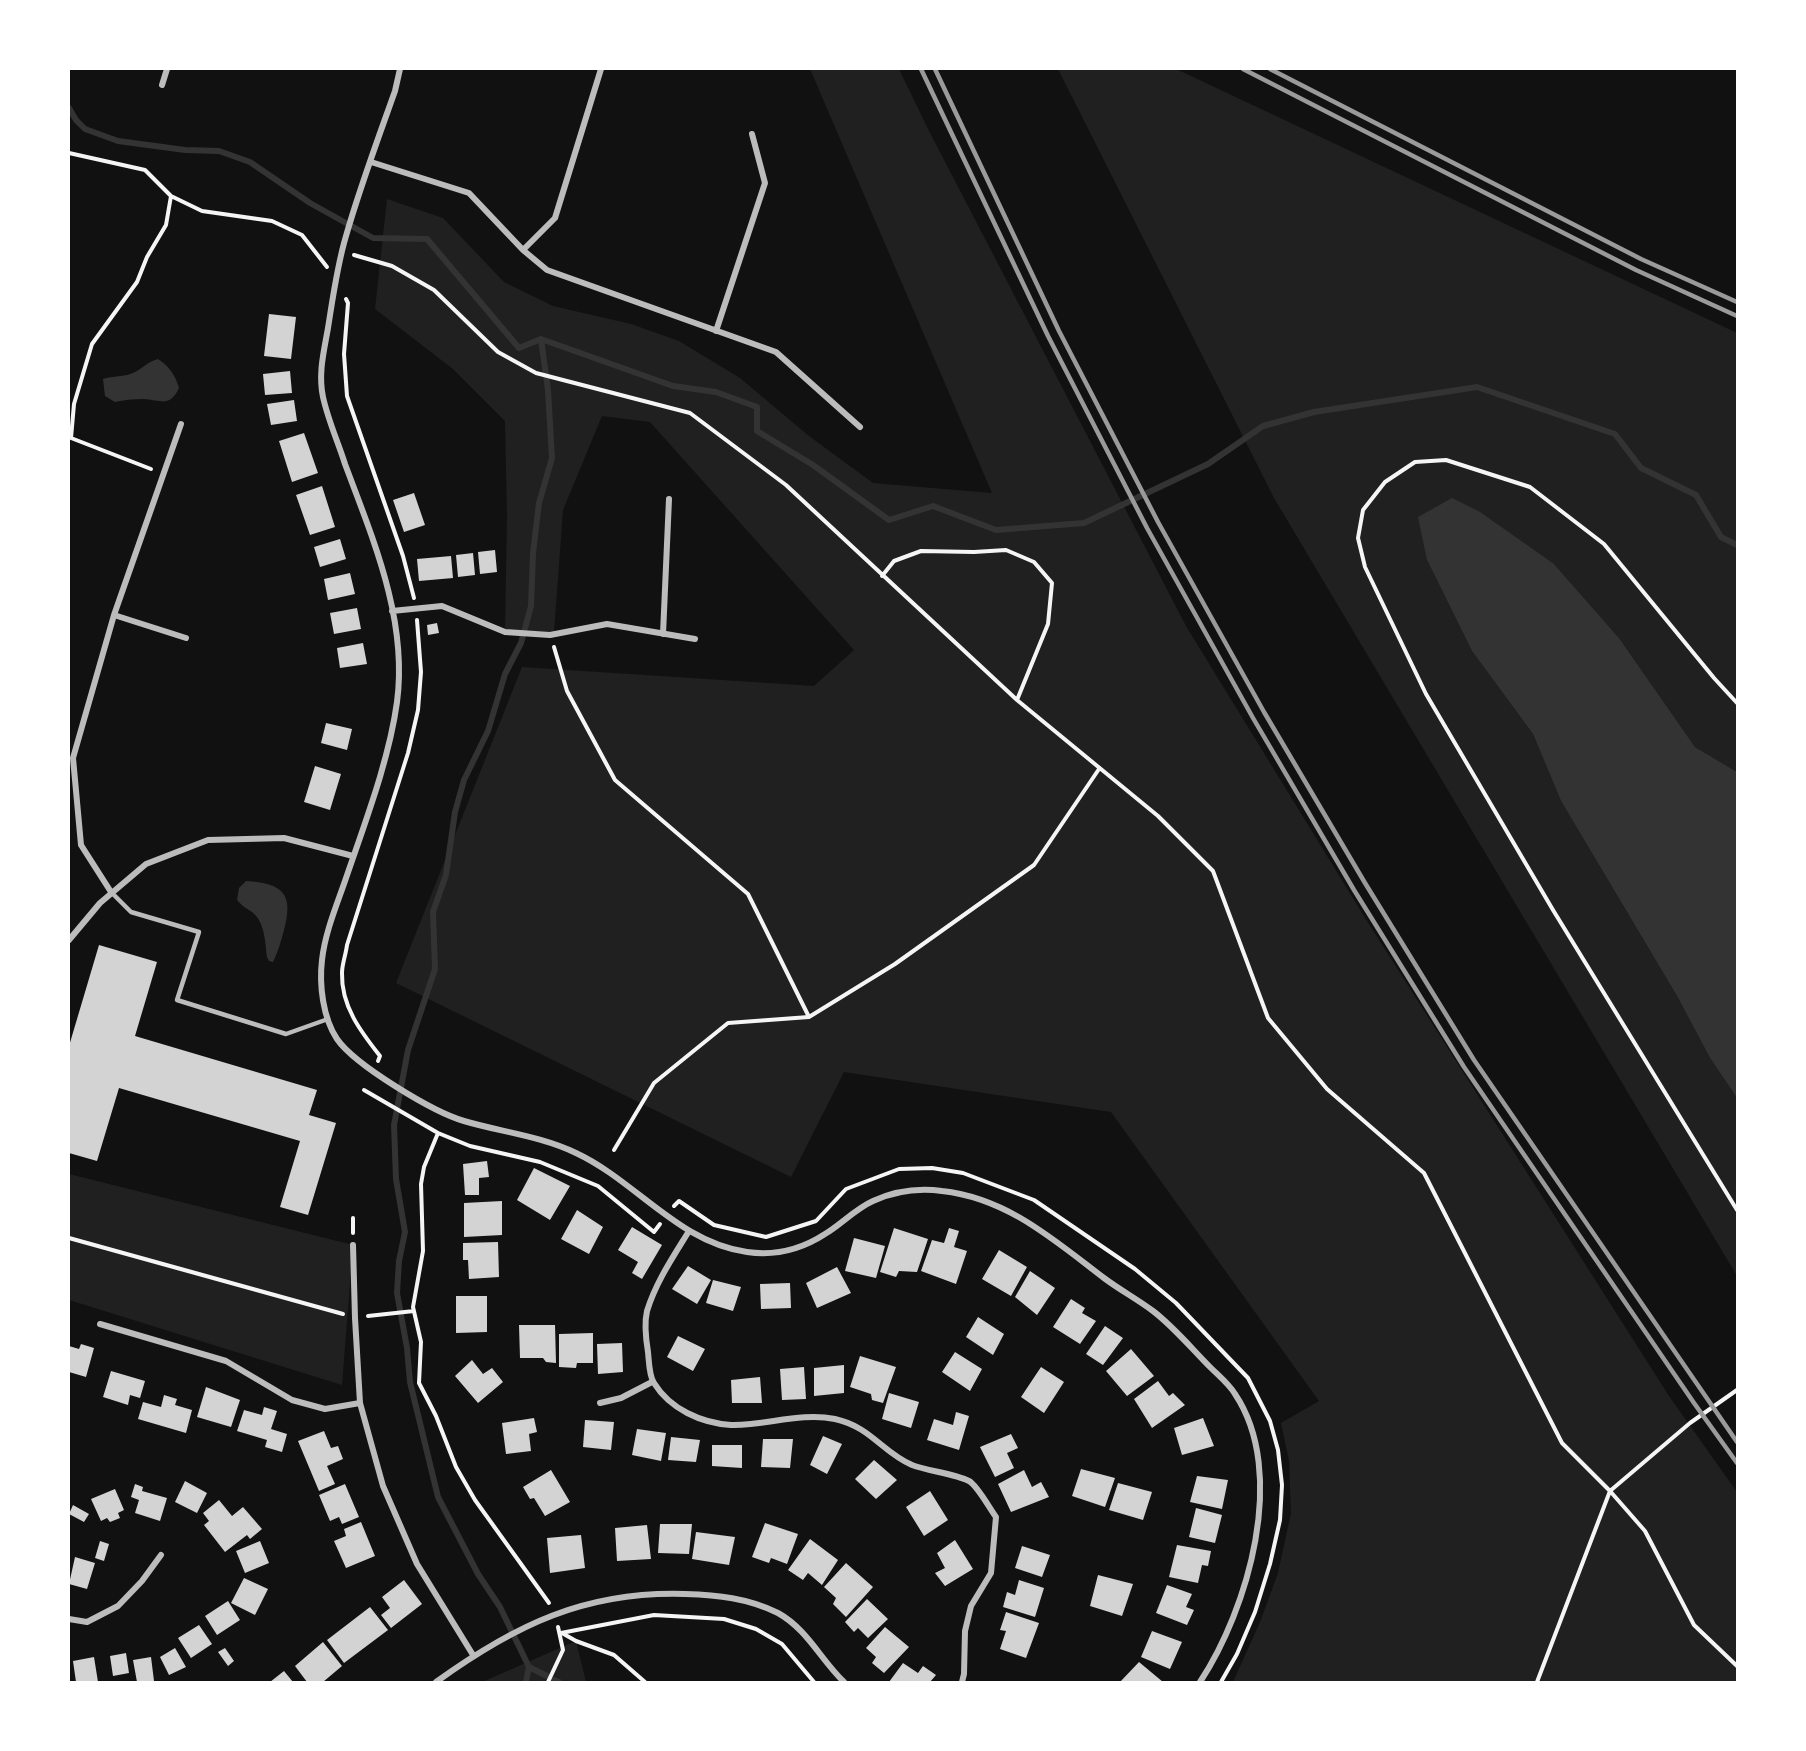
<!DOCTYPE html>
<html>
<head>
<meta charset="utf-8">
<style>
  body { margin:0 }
  #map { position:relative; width:1806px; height:1751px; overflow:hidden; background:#111; font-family:"Titillium Web",sans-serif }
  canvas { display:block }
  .frame { position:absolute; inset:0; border:70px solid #fff; pointer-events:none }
</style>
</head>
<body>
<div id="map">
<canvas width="1806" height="1751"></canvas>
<div class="frame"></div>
</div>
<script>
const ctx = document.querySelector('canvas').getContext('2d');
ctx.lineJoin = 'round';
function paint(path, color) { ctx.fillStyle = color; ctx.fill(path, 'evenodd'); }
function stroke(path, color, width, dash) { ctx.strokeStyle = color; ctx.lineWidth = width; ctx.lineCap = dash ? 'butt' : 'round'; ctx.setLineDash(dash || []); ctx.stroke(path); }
const green = new Path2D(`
  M810,69H899L927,127L1186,626L1367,921L1669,1396L1737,1492V1682H1233L1260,1622L1278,1573L1291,1513L1289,1461L1281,1423L1319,1401L1111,1112L844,1072L791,1177L396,983L522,667L814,686L854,650L650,422L602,416L563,510L554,632L505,631L507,517L505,421L453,369L375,309L387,199L443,218L504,282L553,306L631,324L679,341L740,378L809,436L873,483L992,493Z
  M1058,69H1176L1737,333V772L1695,747L1619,638L1554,564L1427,560L1472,651L1533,734L1561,801L1677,996L1710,1058L1737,1098V1276L1274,498Z
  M69,1174L353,1245L342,1385L69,1300Z
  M576,1641L586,1682H482Z`);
const water = new Path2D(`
  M158,359C170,367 175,375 179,388C169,408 162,400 143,399C133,399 124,400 115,402L105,396L103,379C112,376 119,377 127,375C140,372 146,362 158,359Z
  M1452,498L1480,512L1554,564L1619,638L1695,747L1737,772V1098L1710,1058L1677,996L1561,801L1533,734L1472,651L1427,560L1418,517Z
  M246,881C283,883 294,894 284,930C281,941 278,952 273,962L269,961L267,957C265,942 265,922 252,912C246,908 242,906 237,900L239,888Z`);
const stream = new Path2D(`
  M69,108L76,120L85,129L118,141L185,150L219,151L250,162L310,203L373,238L427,239L519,348L541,339L673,386L716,392L757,407V431L813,465L889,520L933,506L996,530L1084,523L1208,464L1263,426L1314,412L1477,387L1615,434L1641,468L1696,495L1721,537L1737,545
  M541,339L548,390L552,458L539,503L533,553L531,606L521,643L505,674L488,731L464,780L455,812L446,875L433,912L435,969L408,1050L394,1125L396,1179L405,1232L399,1261L397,1293L407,1348L410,1382L438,1497L478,1574L500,1607L529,1667L547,1676
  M554,1680L559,1682
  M526,1682L529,1667`);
const building = new Path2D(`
  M269,314L296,317L291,359L264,356Z
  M290,371L292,393L265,395L263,374Z
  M294,400L297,421L271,425L267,404Z
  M304,433L318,473L292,482L279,441Z
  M322,486L335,527L310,535L296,495Z
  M414,493L425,525L404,532L393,500Z
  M340,539L346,559L320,567L314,547Z
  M495,550L497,572L480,574L478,552Z
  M473,553L475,575L458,577L456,555Z
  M451,556L453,578L419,581L417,559Z
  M350,573L355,594L328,600L324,579Z
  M357,608L361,629L334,634L330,613Z
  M437,623L439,633L428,635L427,625Z
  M363,643L367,664L340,668L337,648Z
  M326,723L352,729L347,750L321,743Z
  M315,766L341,774L330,810L304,802Z
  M99,945L157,962L135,1036L317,1090L309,1115L336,1123L308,1215L280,1207L300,1141L119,1088L97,1161L69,1153V1046Z
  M487,1161L489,1177L479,1178V1195H465L463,1164Z
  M534,1168L570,1186L550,1220L517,1200Z
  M502,1201V1235L464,1237V1203Z
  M577,1210L603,1227L589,1254L561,1239Z
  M632,1227L662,1245L642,1279L632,1273L638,1262L618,1250Z
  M894,1228L928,1239L917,1272L899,1271L896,1277L880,1272Z
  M949,1228L959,1231L954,1247L967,1251L956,1284L921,1271L932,1240L944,1243Z
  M854,1238L885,1246L876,1278L845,1271Z
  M498,1242L499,1277L469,1279L468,1260H463V1243Z
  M999,1250L1027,1267L1011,1296L982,1279Z
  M688,1266L711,1280L697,1304L672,1289Z
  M837,1267L851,1293L817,1308L806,1283Z
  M1030,1271L1055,1288L1037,1315L1015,1297Z
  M713,1280L741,1287L733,1311L706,1303Z
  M790,1283L791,1308L761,1309L760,1284Z
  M456,1296H487V1332L456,1333Z
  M1071,1299L1085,1308L1082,1313L1096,1321L1080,1344L1053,1327Z
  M978,1317L1004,1334L993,1355L966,1337Z
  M519,1325H555L556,1363L546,1362L543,1358H520Z
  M1105,1326L1123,1338L1103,1365L1086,1354Z
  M593,1333V1363H577L576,1368L559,1367V1334Z
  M678,1336L705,1349L693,1371L667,1357Z
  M622,1343L623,1372L598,1374L597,1344Z
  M81,1344L94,1348L86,1377L69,1372V1346L79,1349Z
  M1131,1349L1154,1376L1127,1396L1106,1371Z
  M955,1352L982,1369L970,1391L942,1372Z
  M860,1356L896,1367L883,1403L872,1400L871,1394L850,1387Z
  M472,1360L483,1374L492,1368L503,1382L478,1403L455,1376Z
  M844,1365V1393L814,1396V1368Z
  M804,1367L806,1399L782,1400L780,1369Z
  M1041,1367L1064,1382L1044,1413L1021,1397Z
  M111,1371L145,1381L140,1398L130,1395L128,1405L103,1397Z
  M760,1377L762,1403H732L731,1380Z
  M1158,1381L1169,1396L1173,1393L1185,1405L1152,1428L1134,1399Z
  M206,1387L240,1400L231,1427L197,1417Z
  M889,1393L919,1402L911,1428L882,1419Z
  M164,1395L177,1399L175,1405L192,1410L186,1433L138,1419L143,1402L161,1407Z
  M264,1407L277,1411L271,1429L287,1434L282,1452L265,1447L267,1440L237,1431L244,1410L262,1415Z
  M956,1412L969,1416L959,1450L927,1440L934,1419L953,1425Z
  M534,1418L537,1432L529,1434L531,1451L506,1454L502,1423Z
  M1203,1418L1214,1446L1182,1455L1174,1428Z
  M585,1420L614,1422L611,1450L583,1447Z
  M637,1429L666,1433L661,1461L632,1455Z
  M324,1431L331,1448L338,1446L343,1459L327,1466L335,1484L319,1491L298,1441Z
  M1011,1434L1018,1448L1007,1453L1014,1468L995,1477L980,1447Z
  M823,1436L842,1444L827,1474L810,1465Z
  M671,1437L700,1440L696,1462L668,1460Z
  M763,1439H793L790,1468L761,1467Z
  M712,1445H742V1468L712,1466Z
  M874,1460L897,1480L876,1499L855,1479Z
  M1081,1469L1115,1478L1105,1507L1072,1496Z
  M551,1470L570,1502L545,1516L534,1498L530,1499L523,1487Z
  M1024,1470L1032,1487L1041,1482L1049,1497L1011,1512L998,1484Z
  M1197,1476L1228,1480L1222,1509L1190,1502Z
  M185,1481L207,1493L197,1513L175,1502Z
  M1118,1483L1152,1492L1143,1520L1109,1510Z
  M135,1484L143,1487L142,1491L167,1498L160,1521L135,1513L139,1500L131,1497Z
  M345,1484L359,1517L342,1524L339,1517L330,1521L319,1495Z
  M115,1489L124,1510L118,1513L120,1518L110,1522L107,1518L101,1521L91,1499Z
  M930,1491L948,1520L924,1536L906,1507Z
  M219,1500L232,1516L243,1507L262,1529L250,1539L247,1535L225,1552L204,1525L209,1521L203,1513Z
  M73,1505L89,1514L84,1522L69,1514Z
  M1196,1508L1222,1515L1215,1543L1189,1537Z
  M361,1522L375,1556L346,1568L334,1541L346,1536L344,1529Z
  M765,1523L798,1534L787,1564L771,1558L769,1563L752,1557Z
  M660,1524H692L689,1554L658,1553Z
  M647,1525L651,1559L617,1561L615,1528Z
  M696,1532L735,1537L729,1565L692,1559Z
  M581,1535L585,1568L550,1573L547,1538Z
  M810,1539L838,1560L822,1585L808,1573L803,1580L788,1570Z
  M955,1540L973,1569L945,1586L935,1573L945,1568L937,1553Z
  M100,1541L109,1544L104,1561L95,1558Z
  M260,1541L269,1563L245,1573L236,1551Z
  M1177,1545L1211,1551L1208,1566L1202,1565L1198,1583L1169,1577Z
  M1022,1546L1050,1555L1042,1577L1015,1568Z
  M75,1557L95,1563L87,1589L69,1584Z
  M846,1563L873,1587L846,1617L833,1604L836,1598L824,1587Z
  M1098,1575L1133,1584L1122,1616L1090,1606Z
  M244,1578L268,1589L255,1615L231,1603Z
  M404,1580L422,1604L391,1628L381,1615L390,1608L382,1597Z
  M1019,1580L1044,1588L1035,1617L1003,1607L1007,1592L1015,1595Z
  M1167,1585L1192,1594L1186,1607L1194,1610L1187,1625L1156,1613Z
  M867,1599L888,1619L868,1638L858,1628L854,1632L845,1622Z
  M228,1601L240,1620L217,1635L205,1616Z
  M370,1607L388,1630L344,1663L327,1640Z
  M1006,1612L1039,1623L1026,1658L1000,1649L1006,1631L1000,1630Z
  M199,1625L212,1644L191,1658L178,1638Z
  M885,1627L909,1647L884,1673L872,1663L876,1657L866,1648Z
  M1152,1631L1182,1642L1170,1669L1141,1657Z
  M323,1642L342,1666L323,1682H307L295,1666Z
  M175,1648L186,1667L169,1675L160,1657Z
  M225,1648L234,1661L228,1666L218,1652Z
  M126,1653L129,1673L113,1676L110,1656Z
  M94,1657L98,1682H76L73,1661Z
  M151,1657L154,1681L137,1682L133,1660Z
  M1139,1662L1163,1682H1120Z
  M903,1663L918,1673L923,1666L936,1675L930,1682H889Z
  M284,1671L293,1682H270Z`);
const path = new Path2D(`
  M69,153L145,170L171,196L202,211L272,221L302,235L327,267
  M354,255L392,266L434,290L498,352L536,373L690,413L786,485L1017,700L1158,816L1213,871L1268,1018L1327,1089L1424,1173L1562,1443L1610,1491L1645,1531L1694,1625L1737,1666
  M346,299L348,303L344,354L347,396L403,556L414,598
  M151,469L71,438L74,404L92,344L137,282L147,257L166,225L171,196
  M882,576L894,561L921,551L974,552L1006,550L1034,562L1052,583L1048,624L1017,700
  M554,647L567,691L615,780L748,894L809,1017
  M1737,703L1714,678L1604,544L1530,487L1446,460L1415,462L1385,482L1363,510L1358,538L1365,567L1426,694L1553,910L1737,1210
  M378,1061L380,1056C361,1032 341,1006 342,973C342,964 346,954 347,945L408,753L418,710L421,672L417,620
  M364,1090L438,1133L470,1146L540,1162L598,1186L654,1232L660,1224
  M438,1133L424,1167L421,1184L423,1251L413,1307L421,1342L419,1383L436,1416L456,1467L475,1500L549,1603
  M614,1150L654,1083L728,1023L809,1017L895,964L1034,865L1099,769
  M674,1206L679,1201L714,1225L766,1237L816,1221L846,1189L899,1169L932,1168L963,1173L1034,1200L1135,1269L1176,1303L1248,1378L1270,1421L1278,1450L1282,1485L1280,1520L1270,1564L1255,1612L1237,1654L1221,1682
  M353,1218V1233
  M69,1238L343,1314
  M368,1316L414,1311
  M561,1633L654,1615L724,1619L756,1629L782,1644L814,1682
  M562,1633L576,1641L614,1655L645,1682
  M548,1682L563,1650L558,1627
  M1537,1682L1610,1491L1690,1423L1737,1390`);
const service = new Path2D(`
  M111,892L131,912L199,932L177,1000L286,1034L328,1019`);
const minor = new Path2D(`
  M400,69L395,91C378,139 360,187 346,236C337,266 333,297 328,328C324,351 318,373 323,397C328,420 338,442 345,464C373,539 408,620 397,702C389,761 364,825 345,881C336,907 325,933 322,960C319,985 323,1018 337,1039C355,1065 433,1112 464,1121C501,1132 541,1136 576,1153C636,1181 679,1243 747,1252C775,1256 802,1249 825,1234C842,1224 855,1209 873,1201C895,1191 919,1188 942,1191C1007,1198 1054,1240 1104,1278C1120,1290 1137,1299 1153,1311C1174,1327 1192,1349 1211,1368C1219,1376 1229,1384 1235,1394C1288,1473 1248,1609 1200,1682
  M162,85L167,69
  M371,162L469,193L523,250L547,270L776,352L860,427
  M523,250L555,218L601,69
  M716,331L765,183L752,134
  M392,611L442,606L505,632L550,635L607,624L695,639
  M114,615L186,638
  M663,634L669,499
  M111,892L81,845L73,758L114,615L181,424
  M69,940L100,903L146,864L208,840L284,838L353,856
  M689,1231C673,1257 656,1282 647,1311C644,1324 646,1340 648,1352C649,1361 649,1376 654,1383C670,1409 701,1423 731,1425C765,1426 800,1412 835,1419C871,1427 882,1452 912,1465C928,1471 955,1474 969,1481C977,1485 990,1509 996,1517L991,1573L971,1606L965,1631L964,1674L962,1682
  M353,1245L355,1318L360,1403L383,1486L417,1564L473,1655
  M100,1324L226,1361L292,1400L325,1409L360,1403
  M600,1403L621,1398L652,1382
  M69,1619L87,1622L118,1606L142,1581L161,1555
  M436,1682C515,1625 585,1591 685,1594C717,1595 748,1598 778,1613C807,1629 821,1660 844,1682`);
const rail = new Path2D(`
  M921,69L1048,336L1147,528L1253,718L1354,890L1464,1067L1694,1403L1737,1463
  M935,69L1059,331L1158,522L1264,712L1365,883L1474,1060L1737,1442
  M1243,69L1636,270L1737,316
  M1270,69L1641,259L1737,302`);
paint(green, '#202020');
paint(water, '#333');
stroke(stream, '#333', 6);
paint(building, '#d3d3d3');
stroke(path, '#f5f5f5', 4);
stroke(service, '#bcbcbc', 4.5);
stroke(minor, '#bcbcbc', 6);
stroke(rail, '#9a9a9a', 4.5);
</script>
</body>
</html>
